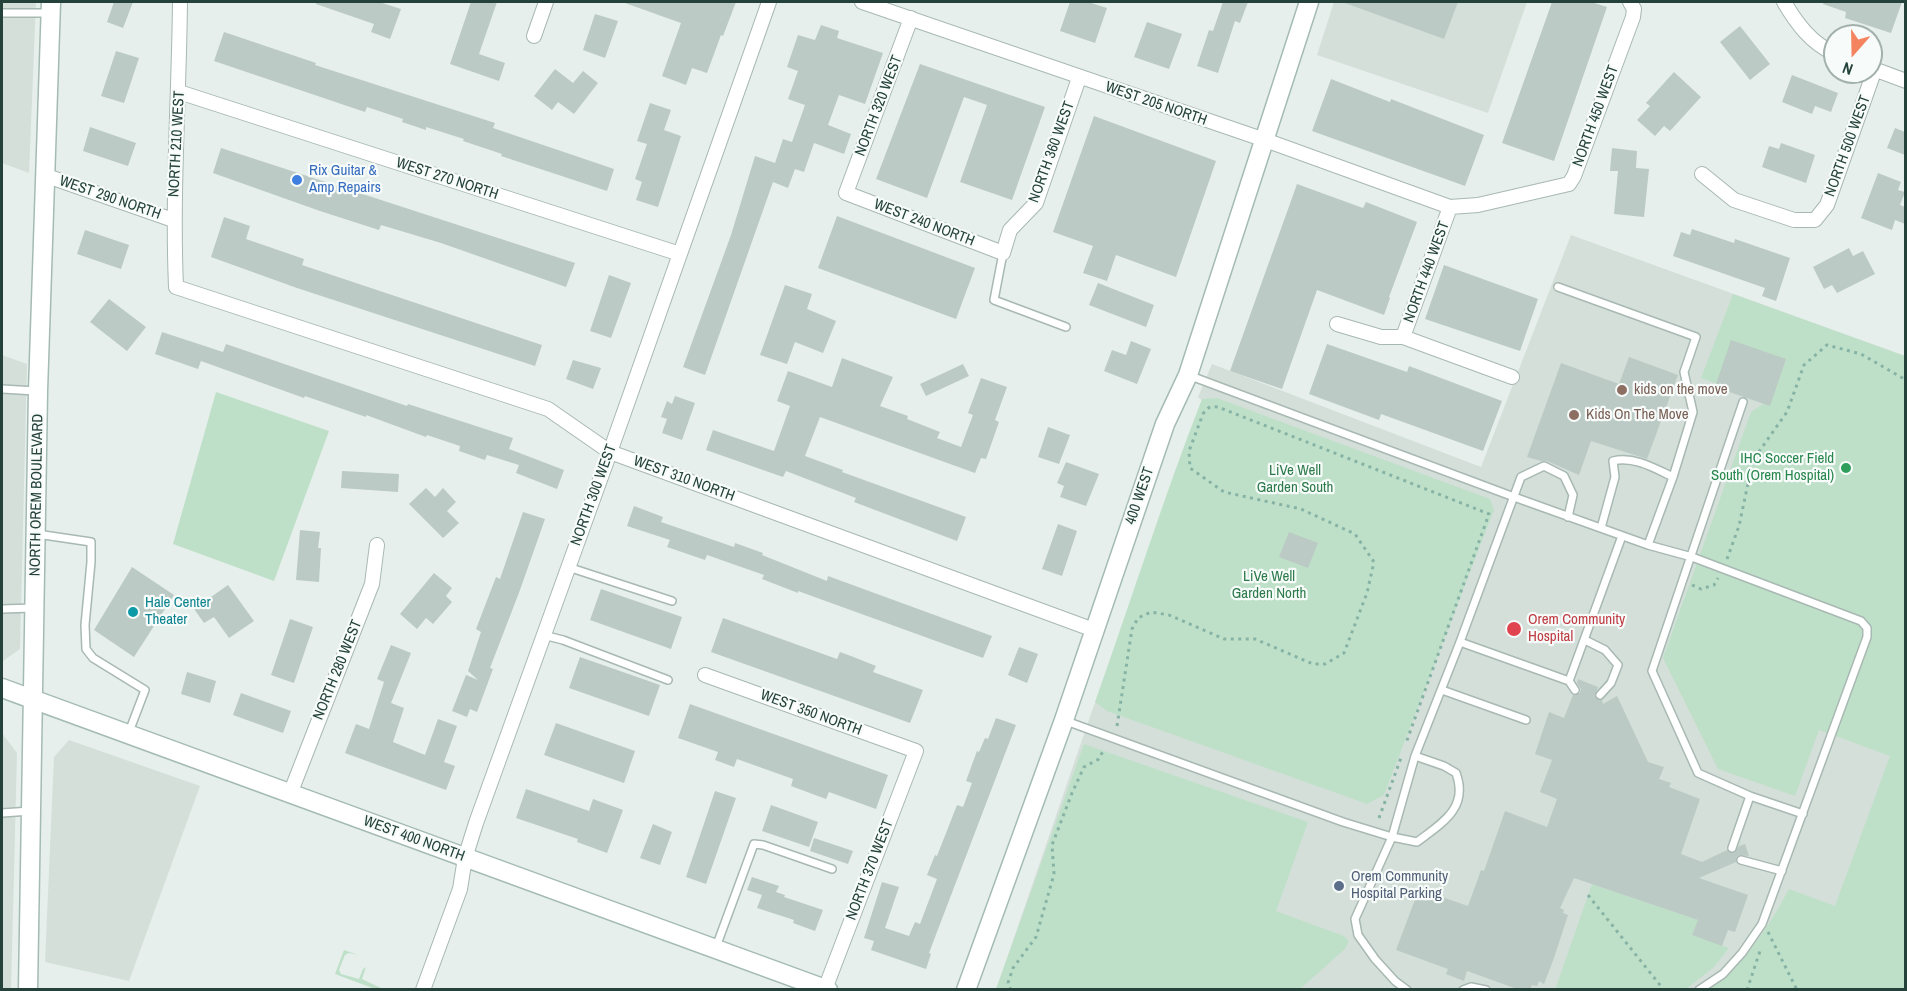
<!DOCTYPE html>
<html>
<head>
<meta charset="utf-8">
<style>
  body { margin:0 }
  #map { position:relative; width:1907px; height:991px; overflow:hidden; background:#e6efeb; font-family:"Archivo Narrow",sans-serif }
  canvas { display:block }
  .frame { position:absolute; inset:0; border:3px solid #24423a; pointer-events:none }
  .north { position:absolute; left:1823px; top:24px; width:60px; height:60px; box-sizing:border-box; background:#f7fbf9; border:2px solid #a3b1ad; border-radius:50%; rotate:200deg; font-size:16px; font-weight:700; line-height:24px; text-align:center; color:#24423a }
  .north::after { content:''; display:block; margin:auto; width:21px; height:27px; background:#f4845f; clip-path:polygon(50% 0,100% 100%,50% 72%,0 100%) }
</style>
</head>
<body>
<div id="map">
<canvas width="1907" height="991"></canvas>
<div class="frame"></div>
<div class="north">N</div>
</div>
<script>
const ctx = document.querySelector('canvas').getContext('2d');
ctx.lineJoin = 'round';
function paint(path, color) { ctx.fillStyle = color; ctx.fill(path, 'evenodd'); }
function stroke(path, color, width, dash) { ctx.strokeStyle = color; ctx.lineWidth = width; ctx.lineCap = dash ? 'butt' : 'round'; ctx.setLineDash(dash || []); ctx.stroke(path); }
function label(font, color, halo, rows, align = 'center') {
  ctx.font = font + ' "Archivo Narrow",sans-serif'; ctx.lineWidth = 4.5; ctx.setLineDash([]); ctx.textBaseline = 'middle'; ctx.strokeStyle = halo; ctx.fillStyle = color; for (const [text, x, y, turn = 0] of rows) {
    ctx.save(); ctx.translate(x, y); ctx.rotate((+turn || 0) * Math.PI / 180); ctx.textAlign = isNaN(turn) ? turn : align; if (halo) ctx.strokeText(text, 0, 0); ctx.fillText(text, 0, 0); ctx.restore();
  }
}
const built = new Path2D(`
  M2,2H36L29,173L2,163Z
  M1334,2H1527L1488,113L1317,55Z
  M1571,235L1905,356V989L996,990L1092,711L1189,451L1205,403L1198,397L1212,364L1481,467Z
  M2,355L27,364L20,649L3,661Z
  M2,733L17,753L11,990L2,989Z
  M69,740L200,786L129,981L45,962L54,757Z`);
const green = new Path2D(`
  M1733,294L1905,356V989H1709C1748,958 1765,933 1789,889L1835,906L1890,756L1819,730L1795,796L1718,769L1663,658L1751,412L1766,402L1701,378Z
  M216,392L329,431L274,581L173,544Z
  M1217,398L1490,499L1494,510L1384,795L1367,804L1107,711L1095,702C1131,601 1163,499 1202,399Z
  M1084,744L1308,822L1276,911L1344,936L1349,941L1345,949L1300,989H996Z
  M1592,884L1698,920L1692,935L1729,948L1714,967L1686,989L1555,990Z
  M344,950L358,955L349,953L345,955L339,970L341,974L359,979L363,969L366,967L362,979L383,989H375L335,974Z`);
const building = new Path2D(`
  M114,2H133L123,28L107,22Z
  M316,2H379L401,9L390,39L371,32L374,24L316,4Z
  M471,2H497L479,54L505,63L499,81L450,64Z
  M625,2H736L723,36L721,35L707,73L692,68L686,85L662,76L681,23L625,3Z
  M1070,2H1088L1107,8L1095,43L1060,31Z
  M1223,2H1248L1240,23L1235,21L1218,73L1197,66L1209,30L1213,31Z
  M1345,2H1458L1444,39L1345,3Z
  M1552,2H1591L1607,7L1554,161L1502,143Z
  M1824,2H1902L1891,33L1845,18L1846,12L1823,4Z
  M595,14L618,21L605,58L583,50Z
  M1147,22L1182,34L1169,69L1134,57Z
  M821,25L839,31L837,38L883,53L865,104L839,95L828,125L851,134L844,154L814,143L804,172L795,169L788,188L773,182L705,375L683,367L731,235L755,156L775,163L783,139L792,142L805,105L788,99L798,71L787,67L798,35L815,40Z
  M1740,26L1770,64L1750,80L1720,42Z
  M224,32L316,63L315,65L495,123L493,128L614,169L607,191L501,156L502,154L463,141L464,139L426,127V130L402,122L403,119L367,107L365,112L214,61Z
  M116,51L139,58L124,103L101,96Z
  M920,64L1045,107L1012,200L960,182L987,105L964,97L927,198L876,179Z
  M555,69L573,83L583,71L598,83L574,114L558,102L552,110L534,96Z
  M1674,72L1701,97L1670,131L1664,126L1655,136L1637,120L1650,106L1646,103Z
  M1792,75L1838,93L1831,112L1815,106L1812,114L1782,102Z
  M1331,79L1390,102L1391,99L1484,135L1465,186L1312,131Z
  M650,103L671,110L664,130L681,136L658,207L636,200L642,182L635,179L647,144L637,141Z
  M1094,116L1216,161L1176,277L1116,255L1107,281L1083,273L1093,246L1053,232Z
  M90,127L136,143L128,166L83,151Z
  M1895,128L1905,132V155L1887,148Z
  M1781,143L1815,155L1806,183L1762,167L1769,146L1779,149Z
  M221,148L575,263L566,287L441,243L381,225L379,230L320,211L213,173Z
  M1612,148L1637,151L1636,168L1649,169L1644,217L1614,214L1618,171H1610Z
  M1878,173L1901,182L1898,190L1905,192L1900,205L1905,207V224L1895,220L1892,230L1861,218Z
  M1297,184L1363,208L1366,202L1417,222L1389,297L1390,298L1384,315L1317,290L1282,389L1230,371Z
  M837,216L975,268L956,319L818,268Z
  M224,217L250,226L246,239L304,259L302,265L542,345L535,366L297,288L211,257Z
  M1692,229L1734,243L1735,239L1790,258L1776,301L1762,296L1765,288L1673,256L1681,232L1690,235Z
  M85,230L129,245L121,269L77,254Z
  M1849,248L1853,256L1863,251L1875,274L1837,293L1832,285L1824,289L1813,267Z
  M1444,265L1538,299L1520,351L1425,319Z
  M609,275L631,283L611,338L590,331Z
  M1098,283L1154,305L1146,327L1089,305Z
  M785,285L812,294L807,309L836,321L823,353L795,342L787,364L760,355Z
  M109,299L146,327L127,351L90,322Z
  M162,332L223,352L226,344L407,406L408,404L513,438L509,449L564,470L557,489L516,473L519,465L487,455L485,460L459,451L460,446L427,435L426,437L366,415V417L305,396L304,398L201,361L198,369L155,354Z
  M1731,340L1786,359L1770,406L1715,387Z
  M1131,341L1151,349L1137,384L1104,371L1112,350L1126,355Z
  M1327,344L1407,372L1409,366L1502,401L1483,451L1381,414L1379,420L1309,394Z
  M1629,357L1678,375L1647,459L1591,441L1579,475L1547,461H1541L1527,457L1561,363L1619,384Z
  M842,358L893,377L880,406L908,416L907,419L940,432L937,438L961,447L973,415L968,413L981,378L1007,387L995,420L999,422L986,459L981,458L975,473L820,417L805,456L843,470L842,472L966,517L957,541L854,502L856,498L786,471L783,477L706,450L713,430L774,451L790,406L777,401L788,371L832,387Z
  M573,360L601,368L593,389L566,379Z
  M963,364L969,376L926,396L920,384Z
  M675,396L695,403L682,440L662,433L667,419L661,417L667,401L672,404Z
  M1048,427L1070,435L1059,464L1038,457Z
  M1066,462L1099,474L1086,506L1060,497L1064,486L1057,483Z
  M342,471L399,474L398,492L341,488Z
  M426,488L435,497L443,488L456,502L447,511L459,523L443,538L409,504Z
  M634,506L663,517L661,522L734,547L735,543L763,553L762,555L827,581L828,576L992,636L983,658L798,591V593L762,579L764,575L707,555L705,560L667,547L670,540L627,526Z
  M523,512L545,519L520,590L490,668L493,669L477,712L470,709L467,717L452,711L466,675L478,680L468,671L481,632L476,629L496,577L500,579Z
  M1058,524L1077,531L1062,576L1042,569Z
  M300,530L320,532L318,548H321L319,582L296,580Z
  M1289,532L1318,543L1308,568L1279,557Z
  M132,567L174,595L134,657L94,630Z
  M434,573L452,588L446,596L452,602L433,624L426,618L417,629L400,614Z
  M228,585L254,621L229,638L214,617L204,623L194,609Z
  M601,589L682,617L671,649L590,620Z
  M723,618L837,659L840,652L851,656L876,666L873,672L923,690L910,723L711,652Z
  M290,619L313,627L294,683L271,675Z
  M391,645L411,653L391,703L404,708L393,742L425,755L438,719L457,726L444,762L455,766L446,790L345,753L356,724L369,729L384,682L377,679Z
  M1019,647L1038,654L1027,683L1008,675Z
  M580,657L660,685L649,716L569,688Z
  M187,672L216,681L210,703L181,694Z
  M1578,679L1598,687L1595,696L1597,699L1602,700L1603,704L1617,696L1648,762L1664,767L1659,779L1671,783L1669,787L1700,799L1681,854L1702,862L1727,850L1734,853L1739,846L1745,844L1749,856L1739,855L1736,858V862L1699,878L1748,895L1735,932L1728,930L1722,946L1692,935L1698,920L1574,878L1560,908L1564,910L1563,913L1568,915L1554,958L1544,984L1539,981L1537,986L1532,985L1530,990H1520L1467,971L1464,981L1446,974L1448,969L1396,950L1419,889L1468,906L1481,870L1484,871L1505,811L1547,827L1557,799L1540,792L1552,760L1535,754L1549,712L1564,718L1573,695L1580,693L1581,689L1577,683Z
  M241,693L291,711L283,733L233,715Z
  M690,704L888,775L876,809L829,792L826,799L791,786L793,779L737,759L734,767L715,760L718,752L678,738Z
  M996,718L1016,725L929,953L931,954L926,969L871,950L874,941L864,938L882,882L899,887L885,928L909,936L915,922L920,924L937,879L927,875L935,855L937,856L957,805L963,807L972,783L966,781L977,751L979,752L985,738L988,739Z
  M556,723L635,751L624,783L544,755Z
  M526,789L589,811L593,799L623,810L607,853L577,842L578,839L516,818Z
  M715,791L736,798L706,884L686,877Z
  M771,805L818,822L809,847L762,831Z
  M653,824L672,832L660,865L640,858Z
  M814,838L853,851L848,864L810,851Z
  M752,877L779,886L776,892L785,895L784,897L823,910L815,931L793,923L794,920L757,908L762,895L747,890Z`);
const path = new Path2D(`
  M1727,559L1739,526L1753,460L1787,412L1804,365L1827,345L1861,354L1906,380
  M1692,585L1701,589L1714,585L1718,578
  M1117,726L1132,629L1138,618L1151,612L1169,615L1224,639H1255L1313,664H1325L1344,653L1367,593L1374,562L1355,534L1301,509L1224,492L1190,468L1189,451L1203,414C1207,407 1211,406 1218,407L1489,514L1406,743
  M1379,818L1402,755
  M1588,895L1664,990
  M1768,932L1797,990
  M1011,990L1008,983L1013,968L1036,937L1054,874L1052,845L1072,793L1084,767L1099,759L1103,751
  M1747,990L1761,948`);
const lane = new Path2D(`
  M2,13H49
  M1003,253L994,300L1066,327
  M1558,287L1696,337L1684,372L1693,412L1673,477L1648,545
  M1188,375L1514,497L1648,545L1692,557L1861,621L1867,628V637L1762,924L1742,953L1723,974L1699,990
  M2,389L36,391
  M1743,402L1652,671L1698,773L1750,796L1803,814
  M1601,528L1615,477L1613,461C1634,456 1654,468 1673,477
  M37,534L91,542V562L85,625L86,649L93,658L145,690L129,732
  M568,567L672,601
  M2,609L33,608
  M543,635L563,640L668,680
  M1585,640L1605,650L1618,665L1611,683L1600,695
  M1460,642L1569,681L1575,690
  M1569,681L1622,536
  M1442,690L1526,720
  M1066,721L1343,822L1392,837L1417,842C1442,823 1469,808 1456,773L1444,766L1415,756
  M2,813L30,811
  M1732,848L1750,796
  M1741,860L1782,871
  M716,947L754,844L763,845L832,869
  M1407,990L1395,981L1375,959L1358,935L1355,919L1392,837L1415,756L1460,642L1521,477L1544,466L1564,476L1573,495L1568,517
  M1463,990L1471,987L1486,990`);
const street = new Path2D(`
  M180,2C179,97 172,192 176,287L548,409L610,452L1094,630
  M862,2L1265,140L1450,207L1478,205L1569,184L1574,176L1633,17L1634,9L1630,2
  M1784,2C1797,24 1811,43 1835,54
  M911,18L846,193L1003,253L1010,230L1036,203L1079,78
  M534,36L546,2
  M1871,68L1906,81
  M179,92L680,254
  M1702,174L1734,200L1794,220H1815L1827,205L1875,69
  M47,176L173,220
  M1337,324L1381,337H1403L1512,377
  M1403,337L1450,207
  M705,675L916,751L825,989
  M290,794L372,584L377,545
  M423,990L460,889L465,858L476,823L610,452L769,2`);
const secondary = new Path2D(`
  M2,688L828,990
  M28,990L38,391L51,2
  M966,990L1064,720L1165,424L1188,375L1309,2`);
const markers = [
  [297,180,6,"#3f7fe0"],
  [1622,390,6,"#8d6e63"],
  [1574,415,6,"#8d6e63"],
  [1846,468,6,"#2e9e5b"],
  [133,612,6,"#0f9aa8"],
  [1514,629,8,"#e0444e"],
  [1339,886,6,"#5c6f8a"]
];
const streetNames = [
  ["WEST 205 NORTH",1156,104,19],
  ["NORTH 320 WEST",879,106,-69],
  ["NORTH 450 WEST",1596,116,-70],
  ["NORTH 210 WEST",177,144,-87],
  ["NORTH 500 WEST",1848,146,-70],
  ["NORTH 360 WEST",1052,152,-70],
  ["WEST 270 NORTH",447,179,18],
  ["WEST 290 NORTH",110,198,19],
  ["WEST 240 NORTH",924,223,21],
  ["NORTH 440 WEST",1427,272,-70],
  ["WEST 310 NORTH",684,479,20],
  ["NORTH OREM BOULEVARD",37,495,-89],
  ["NORTH 300 WEST",594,495,-70],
  ["400 WEST",1140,496,-71],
  ["NORTH 280 WEST",338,670,-68],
  ["WEST 350 NORTH",811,713,20],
  ["WEST 400 NORTH",414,839,20],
  ["NORTH 370 WEST",870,870,-69]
];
const shopNames = [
  ["Rix Guitar &",309,171],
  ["Amp Repairs",309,188]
];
const educationNames = [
  ["kids on the move",1634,390],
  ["Kids On The Move",1586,415]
];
const leisureNames = [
  ["IHC Soccer Field",1834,459],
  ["South (Orem Hospital)",1834,476]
];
const parkNames = [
  ["LiVe Well",1295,471],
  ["Garden South",1295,488],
  ["LiVe Well",1269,577],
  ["Garden North",1269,594]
];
const cultureNames = [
  ["Hale Center",145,603],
  ["Theater",145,620]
];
const healthNames = [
  ["Orem Community",1528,620],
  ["Hospital",1528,637]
];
const serviceNames = [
  ["Orem Community",1351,877],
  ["Hospital Parking",1351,894]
];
paint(built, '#d4dfda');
paint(green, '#bfe0c8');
paint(building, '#bbcac4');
stroke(lane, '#a8b8b2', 10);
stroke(street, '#a8b8b2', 16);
stroke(secondary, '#a4bbb3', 21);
stroke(path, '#86b3a5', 3, [3, 4.5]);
stroke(lane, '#fff', 7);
stroke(street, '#fff', 14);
stroke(secondary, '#fff', 18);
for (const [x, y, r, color] of markers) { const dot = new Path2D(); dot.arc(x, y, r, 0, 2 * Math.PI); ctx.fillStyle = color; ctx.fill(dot); stroke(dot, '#f7fbf9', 2); }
label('15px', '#24423a', '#f7fbf9', streetNames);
label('15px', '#366cbe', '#f7fbf9', shopNames, 'left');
label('15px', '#785e54', '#f7fbf9', educationNames, 'left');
label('15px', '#27864d', '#f7fbf9', leisureNames, 'right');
label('15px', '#2d7a4b', '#f7fbf9', parkNames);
label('15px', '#0d838f', '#f7fbf9', cultureNames, 'left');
label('15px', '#be3a42', '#f7fbf9', healthNames, 'left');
label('15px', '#4e5e75', '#f7fbf9', serviceNames, 'left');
</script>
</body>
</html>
